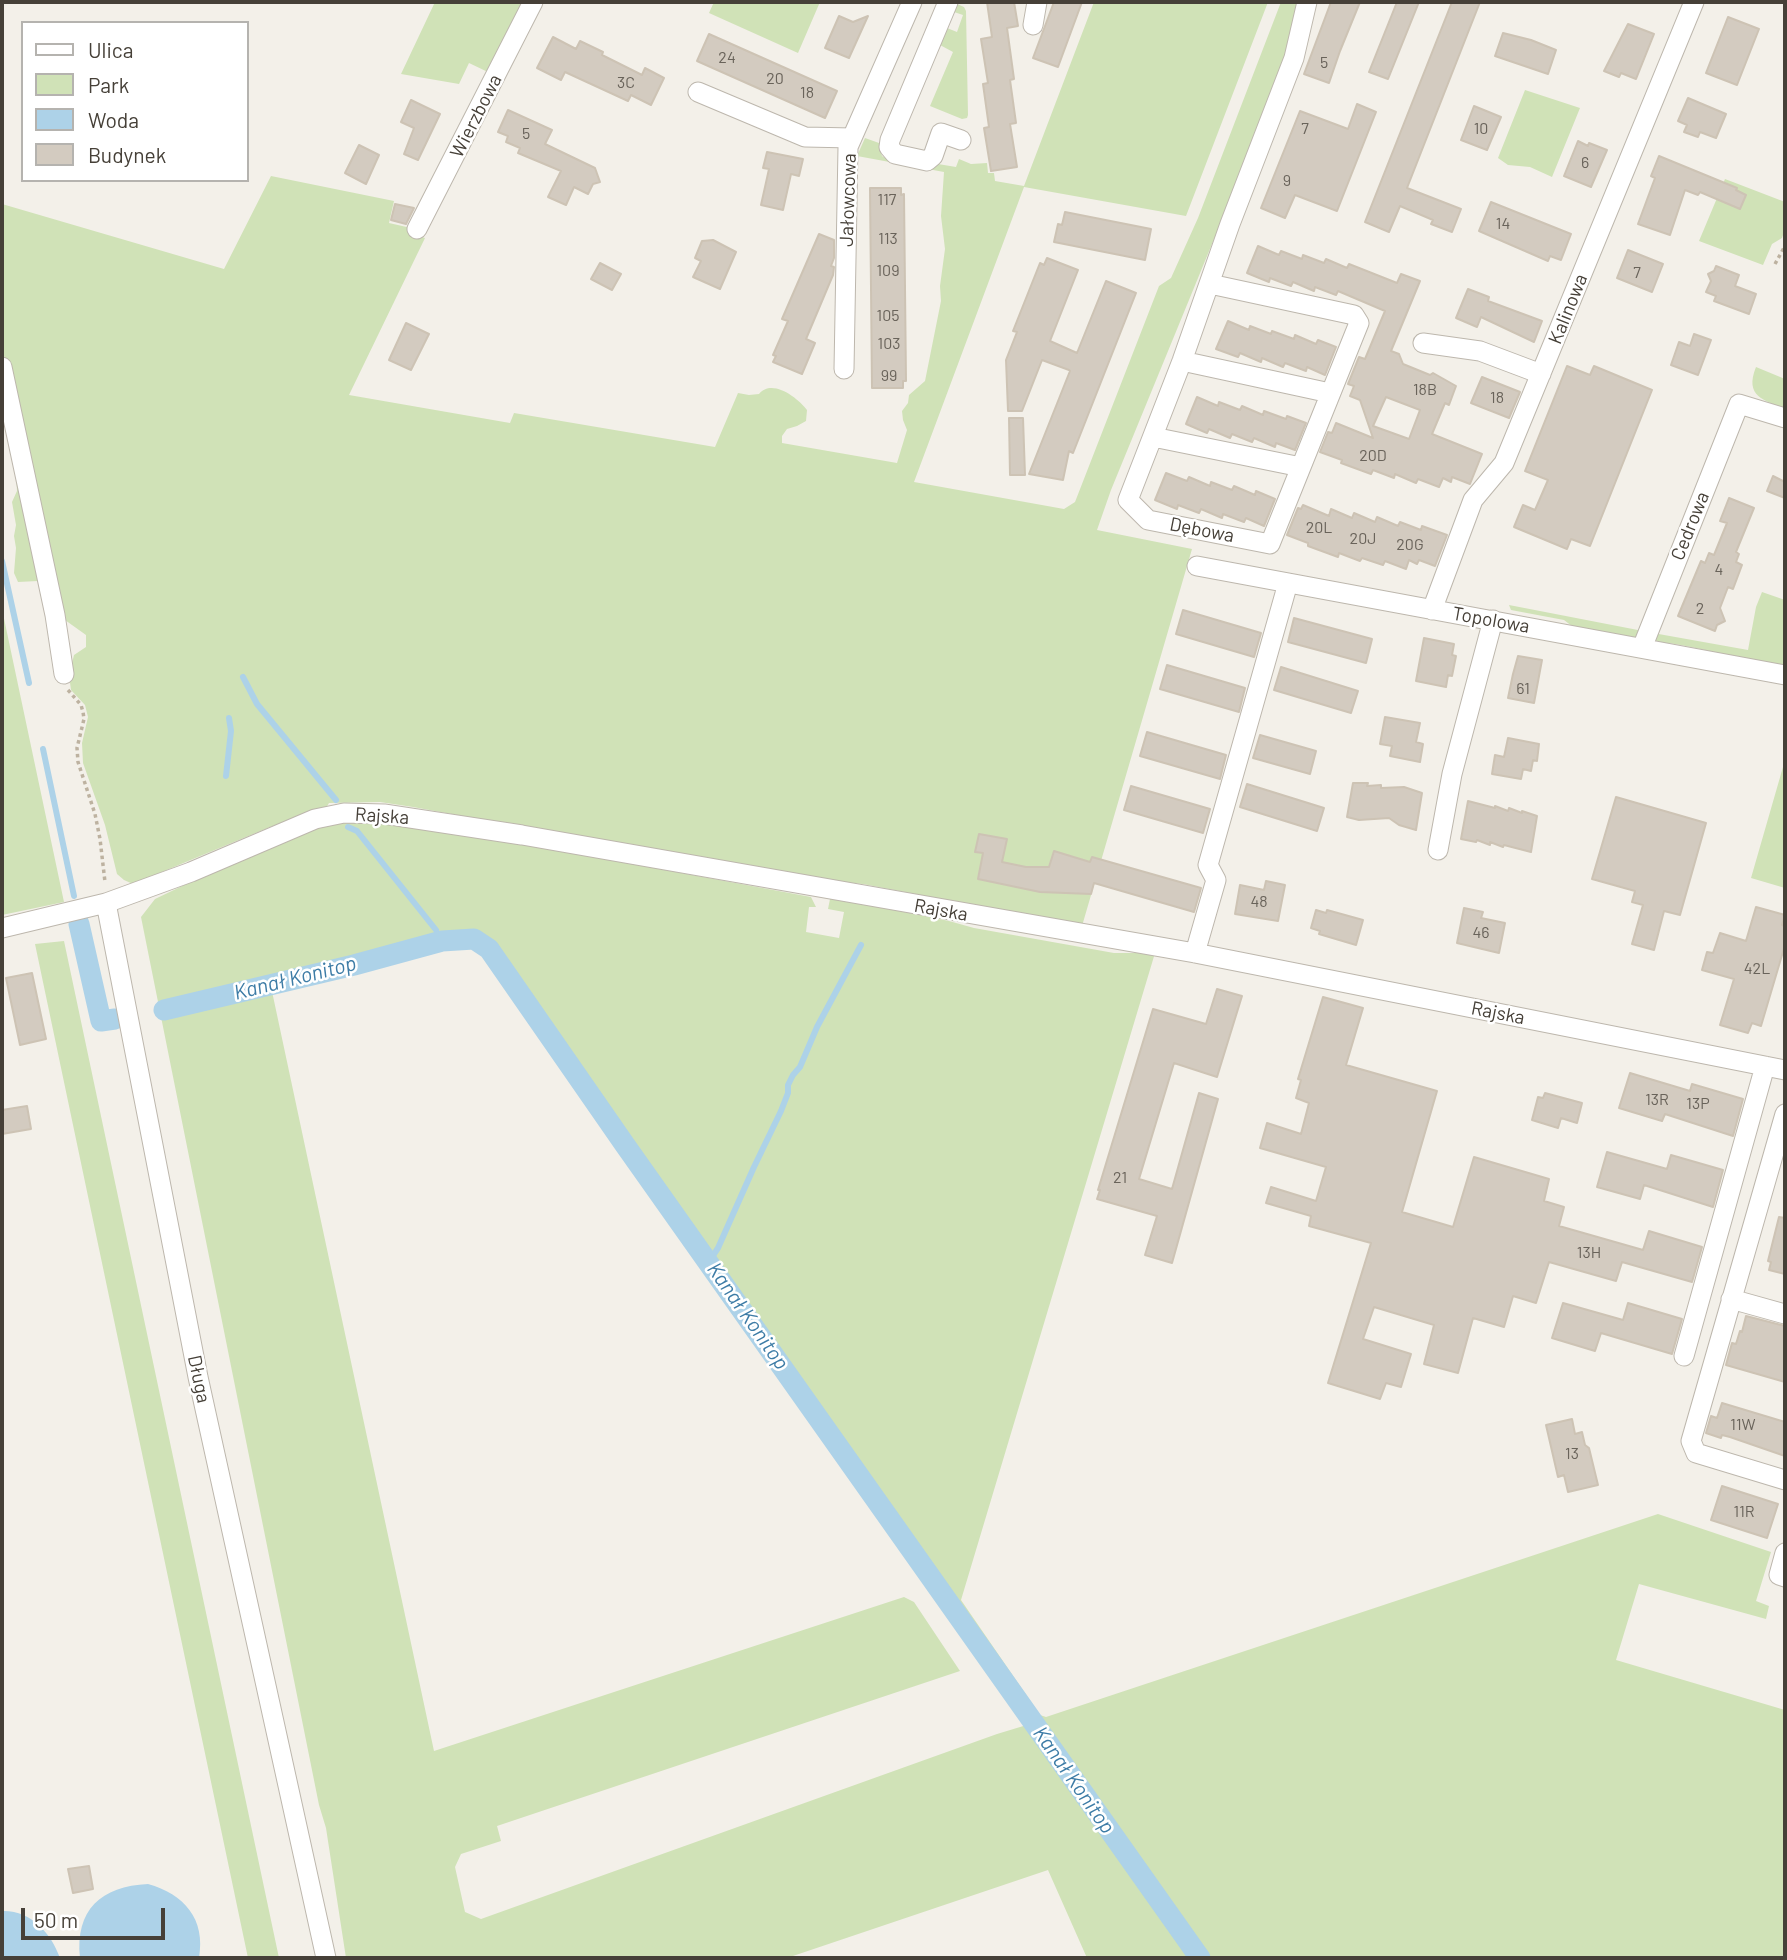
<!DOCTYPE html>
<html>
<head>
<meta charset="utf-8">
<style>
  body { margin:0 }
  #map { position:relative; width:1787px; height:1960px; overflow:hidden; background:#f3f0e9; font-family:Barlow,sans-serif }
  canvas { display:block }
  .frame { position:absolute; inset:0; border:4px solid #464038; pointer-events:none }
  .legend { position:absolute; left:21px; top:21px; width:228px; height:161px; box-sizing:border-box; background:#fff; border:2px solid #b5b3af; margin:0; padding:9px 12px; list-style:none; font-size:21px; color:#464038 }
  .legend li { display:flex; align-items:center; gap:14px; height:35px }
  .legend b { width:35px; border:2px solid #b5b3af }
  .scale { position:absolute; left:21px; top:1908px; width:144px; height:32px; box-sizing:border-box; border:4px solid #464038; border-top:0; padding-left:9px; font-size:21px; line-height:24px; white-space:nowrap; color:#464038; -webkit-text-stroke:5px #fff; paint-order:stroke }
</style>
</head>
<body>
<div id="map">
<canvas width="1787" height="1960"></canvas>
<div class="frame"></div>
<ul class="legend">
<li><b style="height:9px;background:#fff"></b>Ulica</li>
<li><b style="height:19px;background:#d0e2b7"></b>Park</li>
<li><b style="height:19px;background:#add2e8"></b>Woda</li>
<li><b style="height:19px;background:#d3cbc0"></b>Budynek</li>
</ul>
<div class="scale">50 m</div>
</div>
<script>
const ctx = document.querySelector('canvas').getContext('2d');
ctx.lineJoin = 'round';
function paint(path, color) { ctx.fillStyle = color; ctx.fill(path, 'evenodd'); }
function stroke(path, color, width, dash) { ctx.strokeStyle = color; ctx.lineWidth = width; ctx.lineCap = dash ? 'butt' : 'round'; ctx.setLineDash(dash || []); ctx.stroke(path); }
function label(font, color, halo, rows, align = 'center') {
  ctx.font = font + ' Barlow,sans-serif'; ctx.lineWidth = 5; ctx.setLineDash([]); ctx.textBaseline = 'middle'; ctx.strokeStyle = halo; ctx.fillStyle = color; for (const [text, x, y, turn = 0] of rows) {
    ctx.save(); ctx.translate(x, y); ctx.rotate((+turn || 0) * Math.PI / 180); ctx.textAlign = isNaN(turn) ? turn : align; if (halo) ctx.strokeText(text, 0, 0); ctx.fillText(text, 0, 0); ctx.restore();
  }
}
const green = new Path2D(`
  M435,2H526L492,74L469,63L459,84L401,74Z
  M714,2H820L798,53L709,13Z
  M1094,2H1268L1186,216L1024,187L914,482L1064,509L1075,502L1159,286L1171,278L1198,218L1281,2H1302L1293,37L1221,222L1111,490L1097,530L1192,549L1082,926L863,884L813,880L413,807L380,802L329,803L326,808L270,827L133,884L124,880L117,874L105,825L83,763L82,743L88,717L85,705L71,690L69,675L74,655L86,647V635L58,615L38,581L18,582L14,573L16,548L14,536L16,525L12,502L17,491L12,394L2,346V204L224,269L271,176L394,201L389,223L411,228L408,232L425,238L349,395L510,423L514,413L715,447L738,393L749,395L759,394C772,378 798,398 807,410L806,421L797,426L787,429L782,436V443L897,463L907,430L903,420L902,411L908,403L909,395L925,381L941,301L940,286L945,249L941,216L944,172L857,156L865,138L879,143L882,156L887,159L938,164L956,167L959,159L971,164L987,163L988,173H994L995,181L1024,186Z
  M957,4L964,7L966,11L968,115L967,118L962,119L930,106L953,52L940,45L947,28L957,32L963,15L954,12Z
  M1525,90L1580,108L1552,177L1530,167L1508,165L1498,158Z
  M1725,179L1785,202V229L1782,238L1772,244L1763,265L1699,241Z
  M1756,367L1785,379V410C1764,399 1744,397 1756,367Z
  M1762,592L1785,600V668C1746,661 1708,649 1669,643L1667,646L1649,643L1653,633L1748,650L1756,607Z
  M1509,605L1643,631L1640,640L1577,630L1564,620L1511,610Z
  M2,609L64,902L2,915Z
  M1785,760V888L1751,878Z
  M371,819L536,846L811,897L816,907H809L806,932L839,938L844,912L828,909L830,899L851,901L949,921L974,928L1114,953H1155L961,1600L1040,1715L1046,1717L1658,1514L1771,1552L1756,1601L1769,1606L1766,1619L1639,1584L1616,1660L1785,1710V1958H1207L1037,1721L958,1604L632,1147L492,945L477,934L464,933L270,982L434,1751L904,1597L914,1602L960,1671L497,1826L501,1841L461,1854L455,1867L465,1912L481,1919L997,1734L1030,1724L1194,1958H1087L1048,1870L787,1958H346L326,1828L319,1805L141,917L155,899L243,857L313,829L345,822Z
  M64,941L279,1958H248L35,944Z`);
const water = new Path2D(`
  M148,1884C184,1894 206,1919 199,1958H80C75,1910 101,1886 148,1884Z
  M2,1911C31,1910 51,1933 60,1958H2Z`);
const stream = new Path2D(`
  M2,561L29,683
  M243,677L257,704L336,800
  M43,749L74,896
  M226,776L231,731L229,718
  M348,827L357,831L436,930
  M708,1263L718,1248L754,1167L781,1111L788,1093V1085L793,1075L800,1067L817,1027L861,945`);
const canal = new Path2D(`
  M79,924L101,1021L115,1019
  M164,1010L354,965L442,941L474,939L489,949L625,1145L1200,1958`);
const building = new Path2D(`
  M987,2H1014L1018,26L1007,28L1014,79L1010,80L1016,123L1010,124L1017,167L991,171L984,128L989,127L983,84L988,83L981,39L992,37Z
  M1054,2H1082L1058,67L1033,58Z
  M1331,2H1360L1340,51L1329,83L1304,74Z
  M1397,2H1419L1388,79L1369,72Z
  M1452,2H1480L1407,188L1461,209L1452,232L1431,224L1433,220L1400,206L1389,232L1365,222Z
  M839,16L853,22L868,16L849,58L825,48Z
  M1728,17L1759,29L1737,85L1706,73Z
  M1628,24L1654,34L1636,79L1621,73L1619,77L1604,71Z
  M1503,33L1531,40L1556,50L1548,74L1495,56Z
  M709,34L837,91L825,118L697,61Z
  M553,37L576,49L580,41L603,52L602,55L642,75L645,68L664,78L651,105L631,95L628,101L565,72L561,80L537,68Z
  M1688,98L1726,114L1716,138L1700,132L1698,137L1684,132L1687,125L1678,121Z
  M411,100L440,114L418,160L404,154L414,128L401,122Z
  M1357,104L1376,112L1337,211L1295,195L1285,218L1261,208L1300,111L1348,129Z
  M1474,106L1501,117L1487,150L1461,140Z
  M508,110L552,130L545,144L595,168L600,182L593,184L588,194L574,187L566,205L548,197L561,171L518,153L520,148L506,142L508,136L498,132Z
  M1578,141L1588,146L1589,143L1607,150L1591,187L1564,176Z
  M359,145L379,155L366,184L345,173Z
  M767,152L803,159L799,176L791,174L783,210L761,205L769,169L763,168Z
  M1659,156L1737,188L1736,190L1746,195L1740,209L1700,192L1698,195L1685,190L1670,235L1638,224L1655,178L1651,176Z
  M870,188H901V195L904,194L906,381H903V388H872Z
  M1491,202L1571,234L1561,260L1550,256L1548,261L1479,231Z
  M395,204L414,208L406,224L391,220Z
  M1065,212L1151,229L1145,260L1054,242L1058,224L1062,225Z
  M819,234L834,240V258L831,266L834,267L833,275L806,339L815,343L802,374L773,362L776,356L773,355L788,321L782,319Z
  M713,240L736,252L720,289L693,277L701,261L695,258L702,241Z
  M1258,246L1279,255L1281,251L1302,259L1303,255L1324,263L1326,259L1347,268L1349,264L1397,283L1401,274L1420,281L1391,351L1399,354L1403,364L1430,375L1433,373L1456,386L1449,405L1445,403L1432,434L1482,454L1470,484L1452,477L1451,482L1443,478L1439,487L1418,479L1416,483L1395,474L1394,478L1373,470L1371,474L1341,463L1342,460L1320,452L1328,432L1332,433L1336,423L1373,438L1360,400L1350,396L1354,386L1348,384L1359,357L1365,359L1385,311L1338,291L1336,295L1315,287L1314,291L1293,282L1291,286L1270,278L1269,282L1247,273ZM1386,397L1420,410L1409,439L1373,426Z
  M1628,250L1663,264L1652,292L1617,278Z
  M1047,258L1078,270L1050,341L1077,353L1106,281L1136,293L1073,453L1069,451L1063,480L1029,474L1070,371L1069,370L1042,360L1022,411H1008L1006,360L1017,332L1013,331L1040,263L1044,265Z
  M600,263L621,274L612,290L591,279Z
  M1716,266L1739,275L1735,286L1756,294L1749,314L1714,301L1716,296L1706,292L1711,281L1708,274L1714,271Z
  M1468,289L1489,297L1488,301L1542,321L1534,342L1481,317L1477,327L1456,318Z
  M1228,321L1249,330L1250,326L1271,334L1272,331L1294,339L1295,335L1316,344L1318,340L1336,347L1325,375L1307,367L1306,371L1285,363L1283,367L1262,358L1261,362L1240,353L1238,357L1216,349Z
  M406,323L429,334L411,370L389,360Z
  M1694,334L1711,340L1698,375L1671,365L1679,342L1690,346Z
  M1567,366L1590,375L1594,366L1652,390L1590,546L1571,539L1567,549L1514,527L1523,505L1535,510L1548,480L1525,471Z
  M1482,377L1520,392L1509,418L1471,403Z
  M1197,397L1218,406L1219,402L1240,410L1242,406L1263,415L1264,411L1286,419L1287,416L1306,423L1295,450L1276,443L1275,447L1254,438L1252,442L1232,434L1230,438L1209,429L1207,433L1186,424Z
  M1009,418H1023L1025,475H1010Z
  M1166,473L1187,481L1189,477L1210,486L1211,482L1232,490L1234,486L1255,495L1256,491L1275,499L1264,526L1246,518L1244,522L1223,514L1222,518L1201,509L1199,513L1178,505L1177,509L1155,500Z
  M1773,476L1785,482V498L1767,491Z
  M1729,498L1754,508L1736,552L1739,554L1736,562L1742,565L1733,589L1728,587L1720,608L1725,621L1717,625L1715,631L1678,616L1701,561L1705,563L1709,553L1714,555L1727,523L1720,521Z
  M1303,505L1329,516L1331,509L1352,518L1354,513L1375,522L1377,517L1398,526L1400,522L1421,530L1422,526L1447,535L1435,566L1419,560L1417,564L1409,560L1406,569L1385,561L1383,565L1362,558L1360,561L1339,553L1338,557L1308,546V543L1287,535L1298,508L1301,509Z
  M1183,610L1261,633L1254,657L1176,634Z
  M1294,618L1372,639L1366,663L1288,642Z
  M1424,638L1454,644L1452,655L1456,656L1452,676L1448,675L1446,687L1416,681Z
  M1518,656L1542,660L1534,703L1508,698L1513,674Z
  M1167,665L1245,688L1239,712L1160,689Z
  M1281,667L1358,691L1351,713L1274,690Z
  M1385,717L1420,723L1416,742L1423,744L1420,762L1390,756L1392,746L1380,744Z
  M1147,732L1226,755L1220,779L1140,756Z
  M1260,735L1316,751L1310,774L1253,758Z
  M1508,738L1539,744L1537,761L1533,760L1531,771L1523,769L1521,779L1492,774L1495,755L1504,757Z
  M1353,783H1368L1367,786L1381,785V788L1404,787L1422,793L1416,830L1399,825L1389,818L1359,820L1347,817Z
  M1247,784L1324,808L1317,831L1240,807Z
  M1131,786L1210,809L1203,833L1124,810Z
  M1616,797L1706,823L1680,915L1664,911L1654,950L1632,944L1643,905L1632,902L1635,891L1592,879Z
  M1468,801L1495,808V806L1508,811L1509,808L1522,813V811L1537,816L1531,852L1504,845L1503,847L1490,842V845L1477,840L1476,842L1461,839Z
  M979,834L1007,839L1002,862L1026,867H1049L1054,851L1090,862L1092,857L1201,888L1194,912L1094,883L1091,894L1040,892L978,879L983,853L975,852Z
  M1266,881L1285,885L1278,921L1235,914L1240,885L1264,890Z
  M1756,907L1785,915L1782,925L1785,927V945L1761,1026L1752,1023L1748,1033L1720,1025L1734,979L1702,970L1707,952L1713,953L1720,933L1746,941Z
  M1464,908L1483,912L1481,918L1505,923L1499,953L1457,943Z
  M1316,910L1326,913L1327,910L1363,920L1356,945L1319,934L1320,931L1311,928Z
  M32,973L46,1039L20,1045L6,978Z
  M1217,989L1242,996L1217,1077L1174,1063L1139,1179L1172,1189L1199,1093L1218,1099L1172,1263L1145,1255L1157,1216L1097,1199L1100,1190H1098L1153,1009L1206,1024Z
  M1323,997L1363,1008L1346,1065L1437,1091L1402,1212L1453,1227L1474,1157L1549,1179L1544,1201L1564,1207L1559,1226L1643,1250L1649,1231L1702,1247L1692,1282L1622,1262L1616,1281L1549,1262L1536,1303L1513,1296L1504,1327L1473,1318L1458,1373L1424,1364L1434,1325L1374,1307L1363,1339L1411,1354L1401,1387L1386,1383L1380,1399L1328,1383L1371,1243L1309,1226L1311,1216L1266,1203L1271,1187L1316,1201L1326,1167L1260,1148L1267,1123L1301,1134L1309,1103L1296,1098L1301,1080L1298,1079Z
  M1630,1073L1690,1091L1692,1084L1743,1099L1733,1136L1665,1114L1662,1121L1619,1108Z
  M1545,1093L1582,1103L1577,1123L1561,1118L1558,1128L1532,1120L1538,1097L1543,1098Z
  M27,1106L31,1129L2,1134V1110Z
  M1607,1152L1667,1169L1671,1155L1723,1170L1713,1207L1644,1185L1640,1199L1597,1187Z
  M1779,1217L1785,1218V1274L1769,1270L1771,1262L1768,1261Z
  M1563,1303L1623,1320L1628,1303L1682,1319L1672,1354L1601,1333L1595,1351L1552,1338Z
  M1746,1316L1785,1326V1382L1726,1365L1732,1343L1736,1344L1740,1331L1742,1332Z
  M1722,1403L1785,1422V1456L1730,1437L1722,1435L1721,1438L1706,1433L1711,1416L1717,1418Z
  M1572,1419L1575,1434L1582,1432L1585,1445L1589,1448L1598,1485L1568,1492L1564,1475L1558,1477L1546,1425Z
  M1722,1486L1778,1504L1767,1538L1711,1520Z
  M89,1866L93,1889L73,1893L68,1869Z`);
const path = new Path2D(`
  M1775,264L1785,246
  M68,690L81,705L83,712L84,719L77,748L78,762L95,814L100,839L105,882`);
const minor = new Path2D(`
  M948,2L890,140L889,147L895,154L927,161L933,156L941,133L961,140
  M1033,25L1037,2
  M698,92L805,137L852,138
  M417,229L533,2
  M1210,284L1354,315L1359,323L1270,544L1148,520L1128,500L1182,361L1230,224L1294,58L1307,2
  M1423,343L1480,351L1541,374
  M1182,361L1330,393
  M2,367L55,615L64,674
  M844,369L848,147L912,2
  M1153,437L1301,467
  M1197,566L1785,675
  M1432,610L1473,500L1504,463L1694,2
  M1642,648L1739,404L1785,418
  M1438,850L1452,774L1493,620
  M106,903L198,1377L326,1958
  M2,928L106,903L191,872L315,819L344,813L384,814L522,835L1195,953L1785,1070
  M1195,953L1216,880L1208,865L1288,583
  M1785,1114L1691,1441L1696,1453L1785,1480
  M1731,1299L1785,1314
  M1684,1356L1765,1066
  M1785,1553L1779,1575L1785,1577`);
const numberNames = [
  ["24",727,58],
  ["5",1324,63],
  ["20",775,79],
  ["3C",626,83],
  ["18",807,93],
  ["7",1305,129],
  ["10",1481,129],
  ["5",526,134],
  ["6",1585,163],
  ["9",1287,181],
  ["117",887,200],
  ["14",1503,224],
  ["113",888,239],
  ["109",888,271],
  ["7",1637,273],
  ["105",888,316],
  ["103",889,344],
  ["99",889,376],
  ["18B",1425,390],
  ["18",1497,398],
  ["20D",1373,456],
  ["20L",1319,528],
  ["20J",1363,539],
  ["20G",1410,545],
  ["4",1719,570],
  ["2",1700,609],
  ["61",1523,689],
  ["48",1259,902],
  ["46",1481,933],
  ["42L",1757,969],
  ["13R",1657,1100],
  ["13P",1698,1104],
  ["21",1120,1178],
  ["13H",1589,1253],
  ["11W",1743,1425],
  ["13",1572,1454],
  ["11R",1744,1512]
];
const streetNames = [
  ["Wierzbowa",476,116,-63],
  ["Jałowcowa",848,200,-88],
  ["Kalinowa",1568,309,-68],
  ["Cedrowa",1690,526,-68],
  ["Dębowa",1202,530,11],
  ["Topolowa",1491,620,10],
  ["Rajska",382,816,4],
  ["Rajska",941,910,10],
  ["Rajska",1498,1013,11],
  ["Długa",199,1379,78]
];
const waterNames = [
  ["Kanał Konitop",295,978,-14],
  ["Kanał Konitop",748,1316,55],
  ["Kanał Konitop",1074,1780,55]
];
paint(green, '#d0e2b7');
paint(water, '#add2e8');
stroke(stream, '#add2e8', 6);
stroke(canal, '#add2e8', 21);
paint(building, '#d3cbc0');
stroke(building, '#cdc3b4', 2);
stroke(minor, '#bdb7ad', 21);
stroke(path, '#bdb2a0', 3.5, [3.5, 3.5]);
stroke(minor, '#fff', 19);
label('16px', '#69635a', null, numberNames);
label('19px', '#464038', '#fff', streetNames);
label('italic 21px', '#3d7ca6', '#fff', waterNames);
</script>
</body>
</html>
